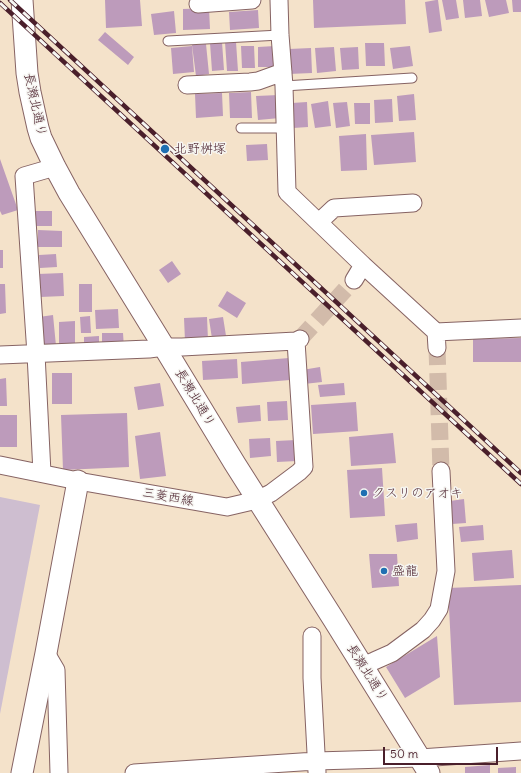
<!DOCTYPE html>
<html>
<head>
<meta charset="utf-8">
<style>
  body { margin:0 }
  #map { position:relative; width:521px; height:773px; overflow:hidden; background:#f4e2ca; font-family:Delius,sans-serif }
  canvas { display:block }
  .scale { position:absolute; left:383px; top:747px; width:115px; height:18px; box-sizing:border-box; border:2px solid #4a1f2b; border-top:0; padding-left:5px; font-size:12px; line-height:14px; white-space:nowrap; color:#4a1f2b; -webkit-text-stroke:3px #f6f6f2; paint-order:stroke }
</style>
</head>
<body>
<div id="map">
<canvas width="521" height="773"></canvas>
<div class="scale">50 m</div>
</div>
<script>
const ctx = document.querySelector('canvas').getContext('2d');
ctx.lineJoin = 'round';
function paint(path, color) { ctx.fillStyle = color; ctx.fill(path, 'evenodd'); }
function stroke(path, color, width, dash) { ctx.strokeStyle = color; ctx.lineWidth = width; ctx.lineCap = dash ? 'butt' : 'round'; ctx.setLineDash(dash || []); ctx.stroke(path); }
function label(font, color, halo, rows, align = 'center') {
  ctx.font = font + ' Delius,"Klee One",sans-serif'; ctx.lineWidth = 3; ctx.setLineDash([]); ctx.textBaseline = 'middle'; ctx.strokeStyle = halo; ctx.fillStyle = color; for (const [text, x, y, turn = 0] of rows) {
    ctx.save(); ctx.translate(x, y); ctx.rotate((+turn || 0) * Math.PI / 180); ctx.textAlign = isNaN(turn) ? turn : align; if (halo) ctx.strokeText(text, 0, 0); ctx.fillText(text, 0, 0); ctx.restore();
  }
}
const industrial = new Path2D(`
  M0,497L40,505L0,714Z`);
const building = new Path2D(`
  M105,0H140L142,26L106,28Z
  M313,0H405L406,24L314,28Z
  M436,0H438L442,31L429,33L425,2Z
  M442,0H456L459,18L446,20Z
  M463,0H480L482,16L465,18Z
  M485,0H506L509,13L489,17Z
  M512,0H521V12H513Z
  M209,8L210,29L183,30V9Z
  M258,10L259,28L230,30L229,12Z
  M174,11L176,33L154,35L151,14Z
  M105,32L134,57L128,65L98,40Z
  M222,42L224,70L212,71L210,43Z
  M225,42H236L238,71H227Z
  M365,43H384L385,66H366Z
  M206,44L209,74L196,76L192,45Z
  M192,46L194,72L173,74L171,48Z
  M241,46H254L255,68H242Z
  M275,46V67H258V47Z
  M410,46L413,66L393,69L390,48Z
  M334,47L336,71L317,73L315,48Z
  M358,47L359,69L342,70L340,48Z
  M311,48L312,73L289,74V49Z
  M251,92L252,118H230L229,93Z
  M222,93L223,116L196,118L195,94Z
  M414,94L416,120L399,121L397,96Z
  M279,95L280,118L258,120L256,96Z
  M392,99L393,122L375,123L374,100Z
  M328,101L331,126L315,128L311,104Z
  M307,102L308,127L293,128L292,103Z
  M347,102L350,126L336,128L333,103Z
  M354,103H370V124H355Z
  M414,132L416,162L374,165L371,135Z
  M366,134L367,170L341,171L339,136Z
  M267,144L268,160L247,161L246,145Z
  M0,159L18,210L2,215L0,211Z
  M33,211H52V226H33Z
  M38,230L62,231V247H38Z
  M0,250H3V268H0Z
  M56,254L57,267L40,268L39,255Z
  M172,261L181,274L168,283L159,270Z
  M63,273L64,296L40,297L38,274Z
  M0,284H5L6,313L0,314Z
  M79,284H92V312H79Z
  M227,291L246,303L237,318L218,306Z
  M118,309L119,328L96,329L95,310Z
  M53,315L56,346L41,347L39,317Z
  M90,316L91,333H81L80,317Z
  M207,317L208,340L185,341L184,318Z
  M223,317L227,342L213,345L209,319Z
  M75,321V348H59V322Z
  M102,333H123L124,348H102Z
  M99,336V349L84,350V337Z
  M521,338V362H473V339Z
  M289,358L290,380L242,384L241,362Z
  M237,359L238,378L203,380L202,361Z
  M320,367L322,382L304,384L302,370Z
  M52,373H72V404H52Z
  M6,378L7,406H0V379Z
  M160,383L164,406L138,410L134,387Z
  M344,383L345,395L320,397L318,385Z
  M287,401L288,420L268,421L267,402Z
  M356,402L358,431L313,434L311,405Z
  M260,405L261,421L238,423L236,407Z
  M127,413L129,467L63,470L61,415Z
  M0,415H17V447H0Z
  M160,432L166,476L140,479L135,436Z
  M393,433L396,463L351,466L349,437Z
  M270,438L271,456L250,458L249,439Z
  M296,440L297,461L277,462L276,441Z
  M382,468L385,516L350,518L347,470Z
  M464,499L466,523L452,524L450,501Z
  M417,523L418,539L397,542L395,525Z
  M483,525L484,540L461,542L459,527Z
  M512,550L514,578L474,581L472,553Z
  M369,554H397L399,586L372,588Z
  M521,585V702L454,705L448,588Z
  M437,636L440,677L405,698L386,667Z
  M490,765V773H465V767Z
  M516,767V773H498V768Z`);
const minorTunnel = new Path2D(`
  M300,339L354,280
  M437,348L441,471`);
const service = new Path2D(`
  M168,41L280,35
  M284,86L412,78
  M241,128H285`);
const minor = new Path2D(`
  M279,0L280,35L284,86L287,192L363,265
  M198,4L252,0
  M187,85L250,82L258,81L283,72
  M319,222L334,208L413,203
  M354,280L363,265L436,332L437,348
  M436,332L521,328
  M0,355L149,349L164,347H182L296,341L300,339
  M0,465L78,481L227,507L257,500L271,493L299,472L304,467L296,341
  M42,473L36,354L24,176L55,167
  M312,636V678L317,772
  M46,653L56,670L59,773
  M362,666L374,661L392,653L423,630L432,620L439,609L446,571L441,471
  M134,773L316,761L420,758L521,751`);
const tertiary = new Path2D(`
  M22,0L27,73L30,92L38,128L41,138L55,167L69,193L164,347L235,464L334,620L429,773
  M22,773L46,653L78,481`);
const rail = new Path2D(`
  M10,0L521,473
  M0,3L521,484`);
const markers = [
  [165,149,5,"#1f6fb2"],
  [364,493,4,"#1f6fb2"],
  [384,571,4,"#1f6fb2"]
];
const streetNames = [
  ["長瀬北通り",35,105,78],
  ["長瀬北通り",195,398,59],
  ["三菱西線",168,497,10],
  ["長瀬北通り",367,673,58]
];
const poiNames = [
  ["北野桝塚",174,149],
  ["クスリのアオキ",372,493],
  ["盛龍",392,571]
];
paint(industrial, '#cebed0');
paint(building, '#bd9bbb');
stroke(minorTunnel, '#d2bbaa', 17, [17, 8]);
stroke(service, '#866363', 11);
stroke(minor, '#866363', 19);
stroke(tertiary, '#866363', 23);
stroke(service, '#fff', 9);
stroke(minor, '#fff', 17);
stroke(tertiary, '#fff', 21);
stroke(rail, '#4a1f2b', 4.5);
stroke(rail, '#f6f6f2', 3, [9]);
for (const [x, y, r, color] of markers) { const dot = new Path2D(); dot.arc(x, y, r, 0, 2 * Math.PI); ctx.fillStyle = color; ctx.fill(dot); stroke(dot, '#f6f6f2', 1.5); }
label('13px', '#4a1f2b', '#f6f6f2', streetNames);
label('13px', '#4a1f2b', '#f6f6f2', poiNames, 'left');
</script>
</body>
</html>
